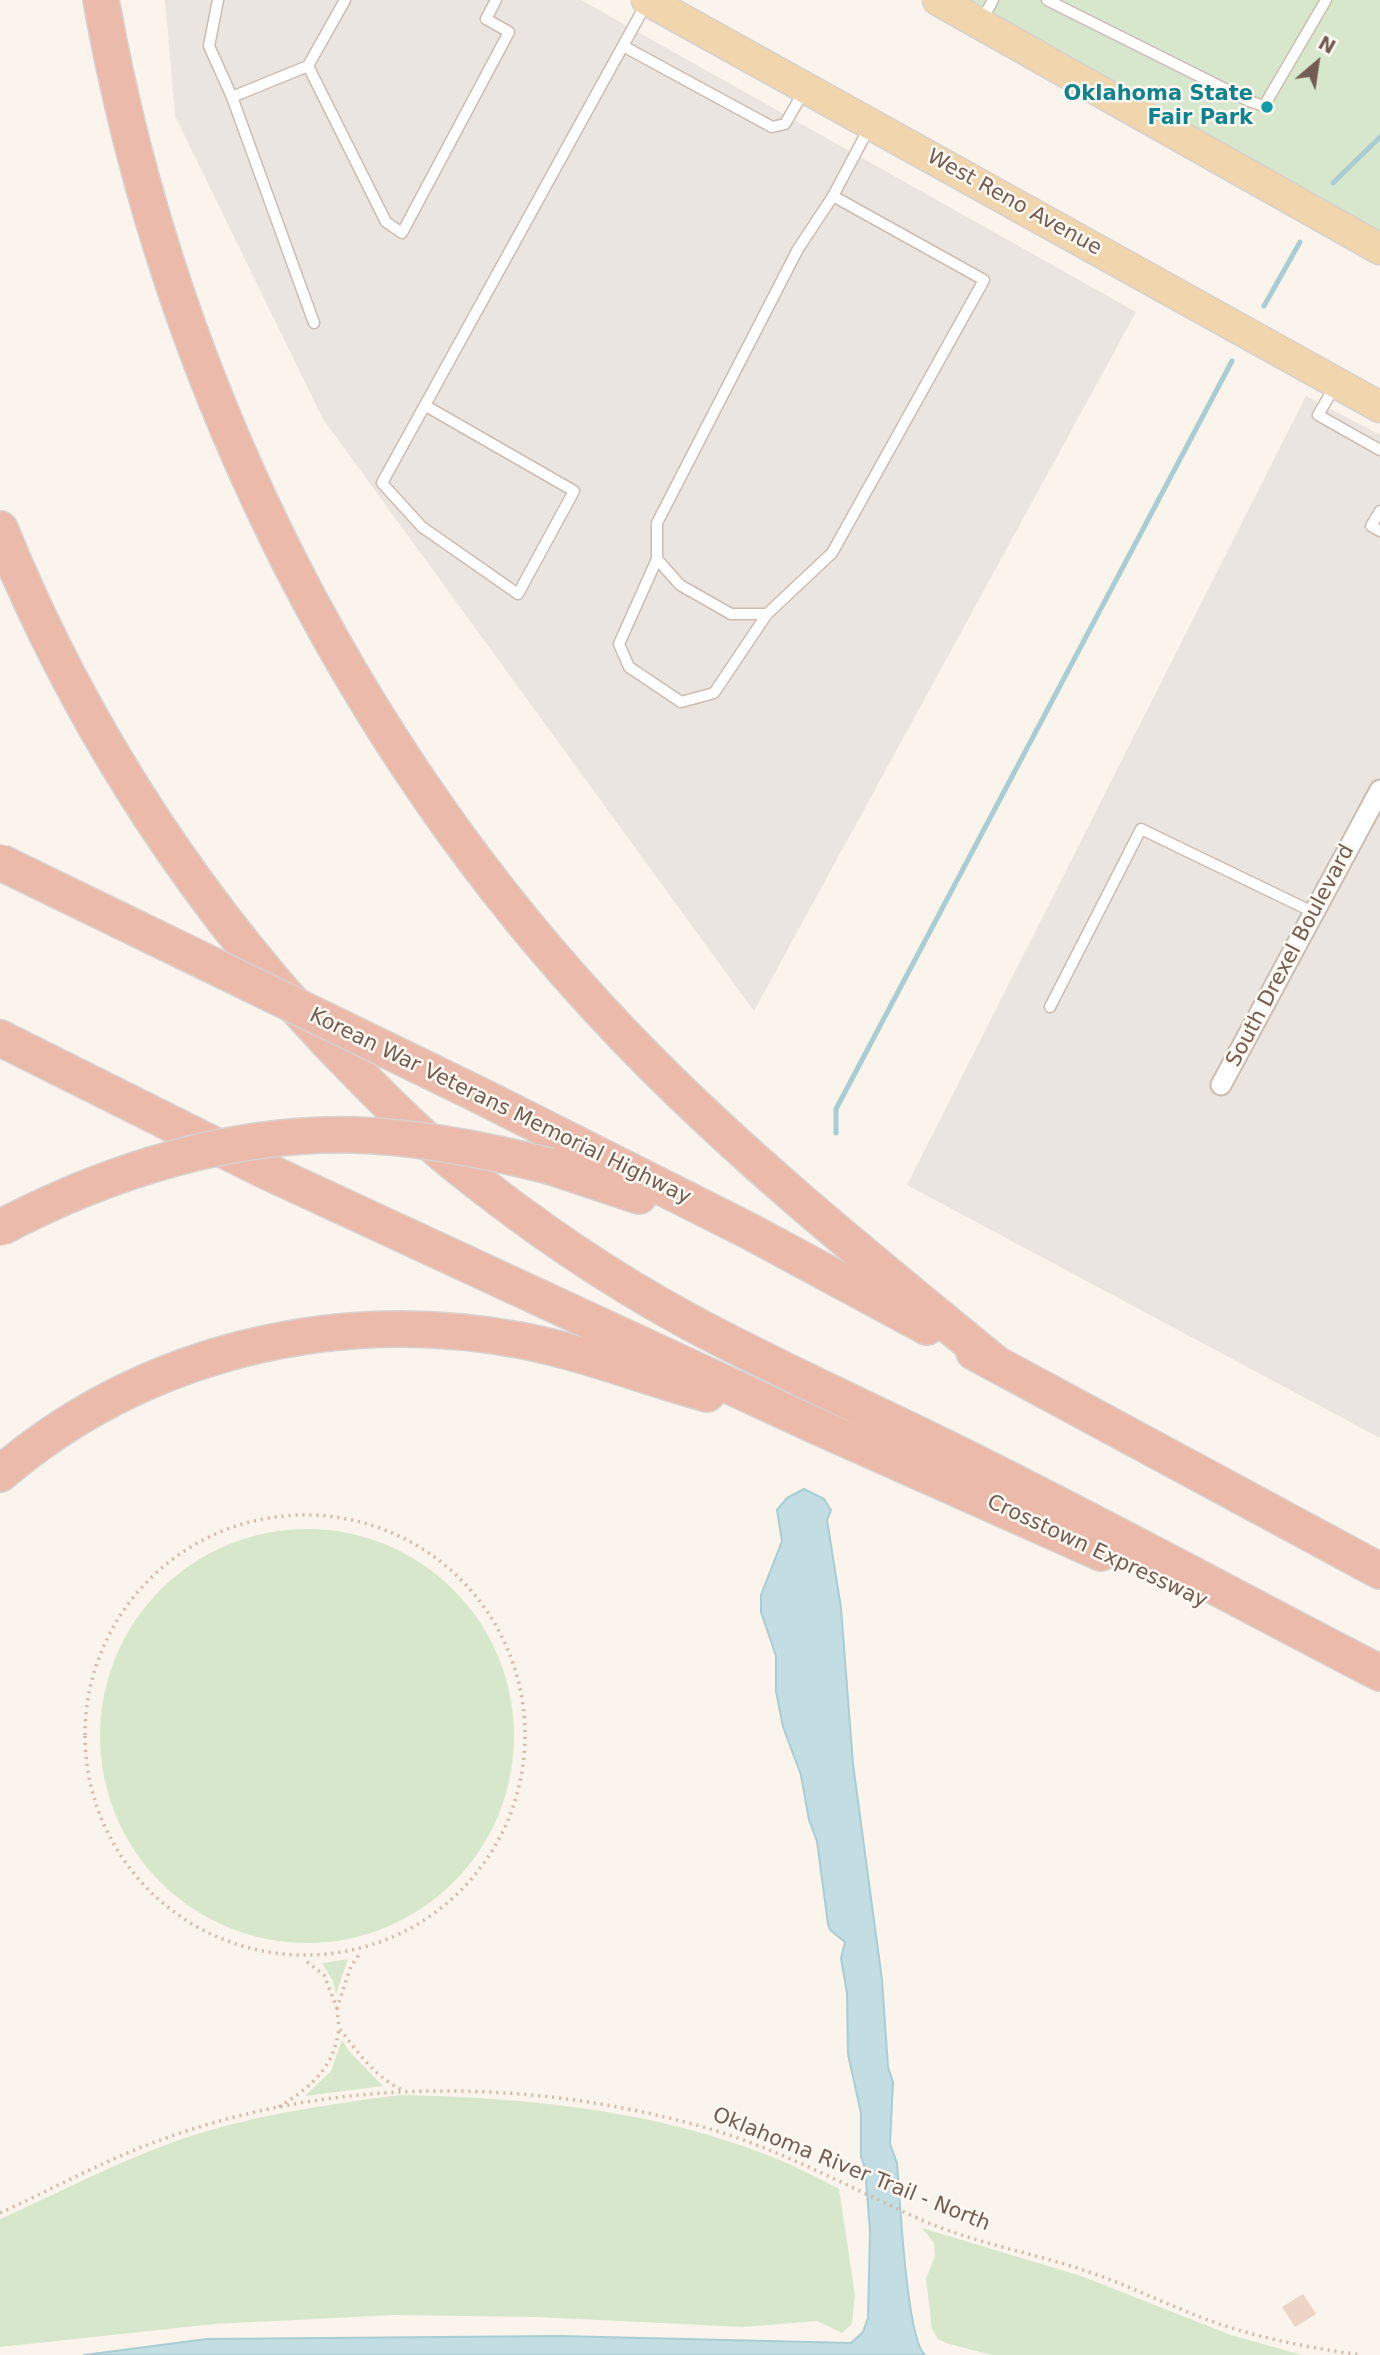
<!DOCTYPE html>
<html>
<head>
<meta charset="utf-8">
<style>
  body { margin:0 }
  #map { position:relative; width:1380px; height:2355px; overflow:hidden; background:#faf4ec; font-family:"DejaVu Sans",sans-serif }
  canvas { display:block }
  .north { position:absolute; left:1282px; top:28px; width:70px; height:70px; -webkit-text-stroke:5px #fdf8f2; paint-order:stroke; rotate:29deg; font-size:19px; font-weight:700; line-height:28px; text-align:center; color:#735c51 }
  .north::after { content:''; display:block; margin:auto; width:24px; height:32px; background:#735c51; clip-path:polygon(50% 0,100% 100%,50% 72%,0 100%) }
</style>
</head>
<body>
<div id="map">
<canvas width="1380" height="2355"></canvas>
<div class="north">N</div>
</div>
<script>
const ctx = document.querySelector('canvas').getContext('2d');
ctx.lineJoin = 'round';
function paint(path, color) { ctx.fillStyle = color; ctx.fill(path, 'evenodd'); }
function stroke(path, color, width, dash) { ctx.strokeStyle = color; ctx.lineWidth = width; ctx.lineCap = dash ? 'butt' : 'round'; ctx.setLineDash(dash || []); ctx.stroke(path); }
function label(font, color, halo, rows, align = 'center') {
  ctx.font = font + ' "DejaVu Sans",sans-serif'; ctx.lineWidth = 5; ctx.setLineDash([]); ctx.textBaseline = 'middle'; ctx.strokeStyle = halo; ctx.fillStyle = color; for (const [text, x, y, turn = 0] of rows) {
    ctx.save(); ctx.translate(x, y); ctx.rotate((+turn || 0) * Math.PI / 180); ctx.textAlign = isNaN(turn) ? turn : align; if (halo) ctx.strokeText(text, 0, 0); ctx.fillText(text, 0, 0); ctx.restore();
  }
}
const industrial = new Path2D(`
  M165,0H581L1136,312L754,1011L323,419L175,116Z
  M1306,396L1380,435V1438L907,1185Z`);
const green = new Path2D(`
  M960,0H1380V236Z
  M100 1736a207 207 0 1 1 414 0a207 207 0 1 1-414 0Z
  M348,1959L336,1994L333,1981L322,1963Z
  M342,2040L349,2051L383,2086L305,2096L331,2071Z
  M400,2095C549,2098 707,2115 839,2189L855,2295L852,2324L842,2333L817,2321L743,2327L536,2317L395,2315L215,2324L0,2347V2219C57,2194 112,2164 171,2143C245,2116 323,2105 400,2095Z
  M922,2228L1081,2276L1231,2335L1302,2355H991L946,2343L938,2339L932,2329L926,2279L935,2256L934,2243Z`);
const water = new Path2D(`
  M804,1489L824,1499L831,1510L827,1520L841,1608L853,1764L882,1980L888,2067L893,2082L890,2144L897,2163C900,2196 906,2338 925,2355H84L207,2339L560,2336L851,2343L863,2332L868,2318L870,2231L865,2168L861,2157V2113L848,2054L847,1993L841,1958L845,1942L830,1930L828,1924L817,1841L809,1820L801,1775L783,1727L776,1691V1656L761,1612V1595L782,1541L777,1510L787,1498Z`);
const stream = new Path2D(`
  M1333,183L1380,137
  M1264,306L1300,242
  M836,1133V1109L1232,361`);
const building = new Path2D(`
  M1303,2294L1316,2314L1295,2327L1282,2307Z`);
const path = new Path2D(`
  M85 1735a220 220 0 1 1 440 0a220 220 0 1 1-440 0Z
  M307,1962L324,1975L337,2008L351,1966L361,1952
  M337,2008L339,2027
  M279,2107C312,2086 334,2068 339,2028C357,2051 375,2078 403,2090
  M0,2213C46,2192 90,2168 137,2149C315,2077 515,2075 700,2126C779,2148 850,2188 924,2221C977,2244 1035,2253 1089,2272C1130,2286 1168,2305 1208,2320C1258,2338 1309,2348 1362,2355`);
const lane = new Path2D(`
  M218,0L209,46L232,97
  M345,0L308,66L386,222L402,233L509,32L486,19L496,0
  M1047,0L1249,101L1264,106L1326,0
  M982,20L993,0
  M623,46L772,127L785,124L804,91
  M308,66L232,97L314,323
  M833,196L798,249L657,523V559L680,585L731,614H767L832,553L984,280L833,196L869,128
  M1335,386L1318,415L1380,450
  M426,406L574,491L518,594L422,527L382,483L646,4
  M1380,511L1371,526L1380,531
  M657,559L619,644L629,667L681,702L714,693L767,614
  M1050,1007L1141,829L1315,913`);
const street = new Path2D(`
  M1221,1085L1380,790`);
const primary = new Path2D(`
  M647,0L1380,407
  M938,0L1380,249`);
const highway = new Path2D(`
  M101,0C172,396 363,773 647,1059C756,1169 876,1265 995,1363
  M0,529C81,729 202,915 354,1069C386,1102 419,1135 455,1164C527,1222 605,1276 686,1320C772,1367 863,1407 952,1451C1096,1522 1237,1599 1380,1673
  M0,1038L262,1169L812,1424L1101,1553
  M477,1094L749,1231L927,1327
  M549,1166L639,1196
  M974,1352L1380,1571
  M0,1474C143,1352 335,1306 519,1340C583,1352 645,1377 707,1394`);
const highwayBridge = new Path2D(`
  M0,862L477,1094
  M0,1228C108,1171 231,1132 355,1135C421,1137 486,1150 549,1166`);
const markers = [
  [1267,107,7,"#0f9aa8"]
];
const cultureNames = [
  ["Oklahoma State",1253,95],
  ["Fair Park",1253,119]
];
const streetNames = [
  ["West Reno Avenue",1014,203,29],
  ["South Drexel Boulevard",1291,956,-62],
  ["Korean War Veterans Memorial Highway",500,1107,26],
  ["Crosstown Expressway",1097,1552,25],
  ["Oklahoma River Trail - North",851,2170,22]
];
paint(industrial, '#eae5e1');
paint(green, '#d7e7cb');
paint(water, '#c2dee2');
stroke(water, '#a9cdd3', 2);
stroke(stream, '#a9cdd3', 5);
paint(building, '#ecd5c7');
stroke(lane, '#ccbdb2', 13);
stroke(street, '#ccbdb2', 23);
stroke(primary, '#d8d1ce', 33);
stroke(highway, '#d8d1ce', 38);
stroke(path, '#d2b8a9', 3.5, [2, 5]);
stroke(lane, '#fff', 10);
stroke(street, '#fff', 19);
stroke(primary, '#f0d5ad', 30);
stroke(highway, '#ecbaab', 35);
stroke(highwayBridge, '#d8d1ce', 38, []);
stroke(highwayBridge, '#ecbaab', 35);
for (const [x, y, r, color] of markers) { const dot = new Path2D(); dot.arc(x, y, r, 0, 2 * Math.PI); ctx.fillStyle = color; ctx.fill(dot); stroke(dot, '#fdf8f2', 2.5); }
label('bold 21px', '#0d838f', '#fdf8f2', cultureNames, 'right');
label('21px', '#735c51', '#fdf8f2', streetNames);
</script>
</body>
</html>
